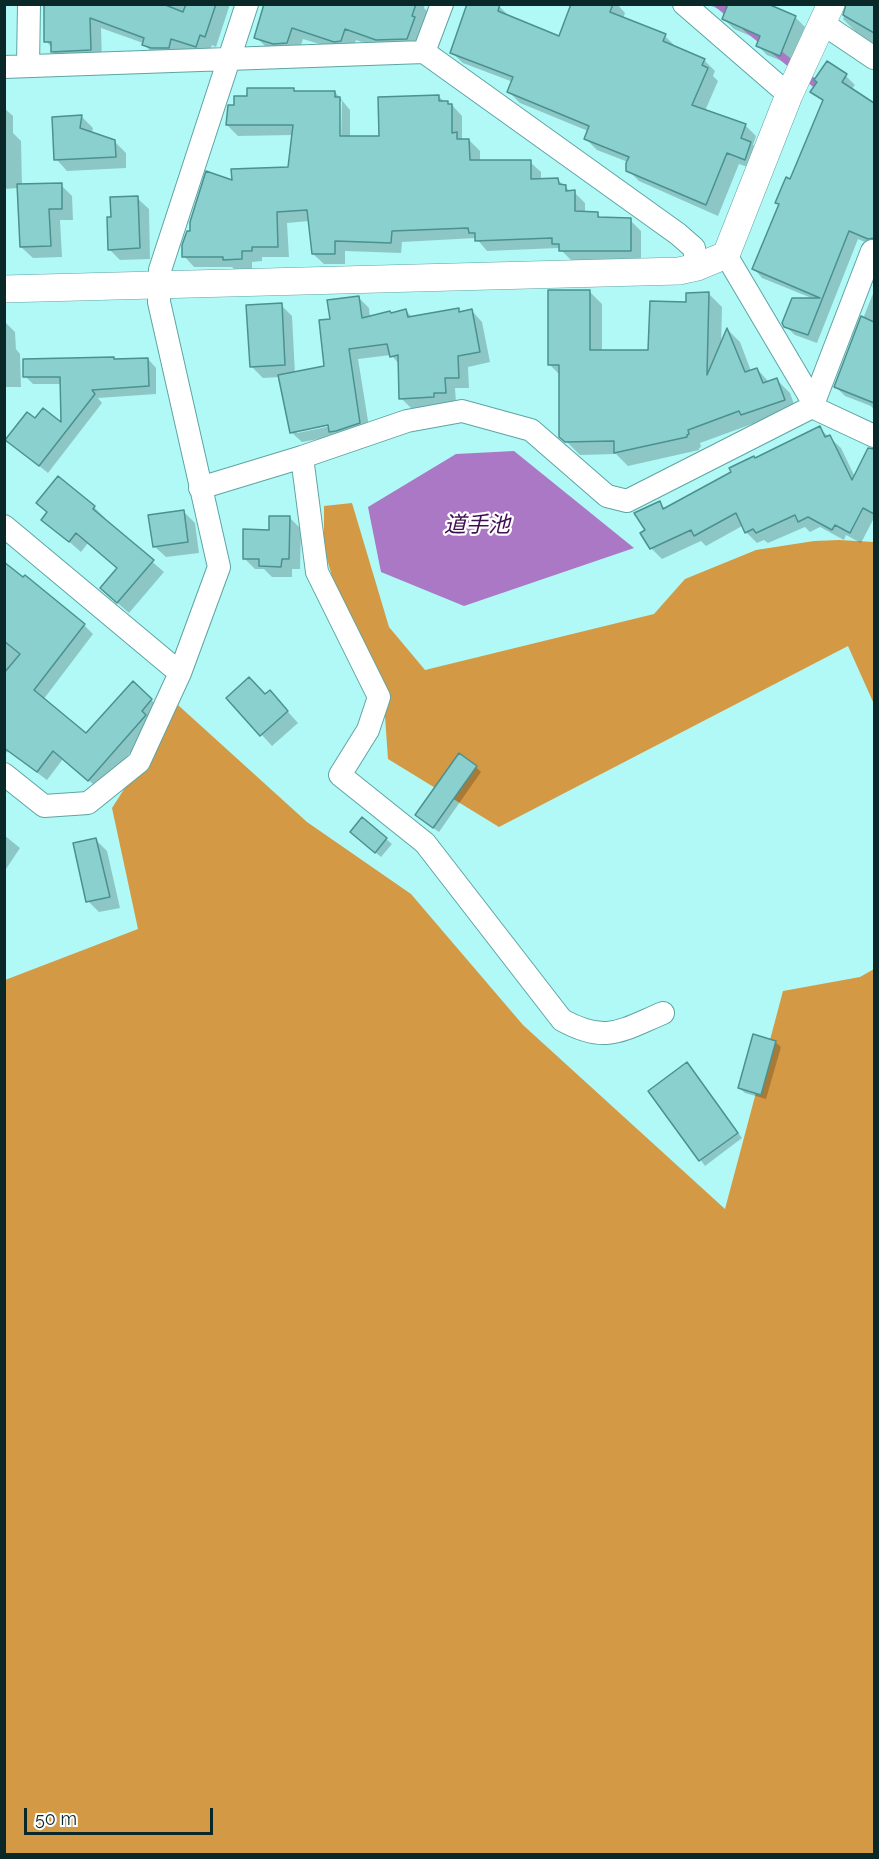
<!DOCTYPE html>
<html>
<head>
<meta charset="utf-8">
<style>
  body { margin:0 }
  #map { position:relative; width:879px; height:1859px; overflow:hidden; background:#b1f9f7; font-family:Raleway,sans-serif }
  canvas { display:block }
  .frame { position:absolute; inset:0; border:6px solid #0a2828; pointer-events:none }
  .scale { position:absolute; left:24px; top:1808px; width:189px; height:27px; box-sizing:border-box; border:3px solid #0a2828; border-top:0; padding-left:8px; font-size:18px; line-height:21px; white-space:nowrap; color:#0a2828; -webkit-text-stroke:4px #fff; paint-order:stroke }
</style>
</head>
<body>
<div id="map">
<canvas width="879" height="1859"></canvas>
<div class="frame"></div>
<div class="scale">50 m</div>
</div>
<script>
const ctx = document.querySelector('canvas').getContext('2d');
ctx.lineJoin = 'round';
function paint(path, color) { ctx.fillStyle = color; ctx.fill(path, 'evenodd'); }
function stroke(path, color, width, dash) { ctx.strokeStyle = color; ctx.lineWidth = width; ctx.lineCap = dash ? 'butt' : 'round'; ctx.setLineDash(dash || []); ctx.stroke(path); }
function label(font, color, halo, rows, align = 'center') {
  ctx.font = font + ' Raleway,"Noto Sans JP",sans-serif'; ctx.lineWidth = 4.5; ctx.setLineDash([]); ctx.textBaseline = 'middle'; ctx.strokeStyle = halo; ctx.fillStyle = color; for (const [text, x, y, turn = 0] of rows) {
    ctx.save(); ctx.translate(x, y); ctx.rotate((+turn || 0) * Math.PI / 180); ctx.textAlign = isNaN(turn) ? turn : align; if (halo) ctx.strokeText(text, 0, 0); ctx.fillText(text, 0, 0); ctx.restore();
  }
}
const forest = new Path2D(`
  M352,503L389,627L425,670L654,614L685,579L756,550L814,541L839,540L874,542V704L848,646L499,827L388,759L383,688L333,580L324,548V506Z
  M178,705L307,822L411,894L523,1025L725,1209L783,991L860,977L874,969V1854H5V980L138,929L112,808Z`);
const water = new Path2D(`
  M514,451L634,548L464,606L381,572L368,507L456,454Z`);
const shadow = new Path2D(`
  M52,4H230L216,47L212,45L207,57L182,49L180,58L154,55L143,43L101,28L102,61L63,62L52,51V48L46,41Z
  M269,4H425L424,8L428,12L418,50L388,51L356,40L352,52H346L303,39L298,54L268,49L257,38Z
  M573,4H617L625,13L623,19L665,36L676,47L704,60L715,71L713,76L718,81L705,111L745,125L756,136L753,145L762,154L756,170L739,164L718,216L639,181L628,170V162L597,150L586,139L588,131L520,103L509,92L513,82L463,63L451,52L499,6L511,18L560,38Z
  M707,4L769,5L795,17L805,27L789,64L767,55L758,46L760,40L734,29L724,19L727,13Z
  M851,4H874V44L856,32L843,19Z
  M846,76L855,85L851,90L874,104V246L858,239L817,343L795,335L785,326L814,299L762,278L754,269L780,205L777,203L791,181L824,102L812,91Z
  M293,89L296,93L335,92L350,110V138H381L438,96L445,102L452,105L462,116V139L469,140L480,151V162H530L541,172V180H558L571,192H574L585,203V213L597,214L603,219L630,220L641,231V261H572L559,248L487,251L476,238L402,242L401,253L345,251V264H324L313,254L309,221L287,223L289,257H262V261L252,262V269L235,270L232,267H194L184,256L192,233L233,182L290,169L293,135L238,136L227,125L235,107L249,98ZM339,101H342L341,144H338Z
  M4,108L13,116V133L21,141L22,186L61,185L72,196L73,220H60L62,257L33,258L21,247L18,188L4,189Z
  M82,117L93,128L92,133L114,141L126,153V168L67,171L56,159Z
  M137,198L149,209L150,259L120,260L109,249L112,219Z
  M589,291L602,304V352L649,351L688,303L709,294L722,307L721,346L728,330L740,342L751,371L757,369L769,382L777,380L790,393L795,407L755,427L752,424L700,443L701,447L699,448V450L628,466L616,454L580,455L561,436L560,375L550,365Z
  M874,291V410L871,406L845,396L836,387Z
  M358,297L369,308L370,318L406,311L413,318L458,310L461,313L472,311L482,322L490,362L468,367L469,388H455L456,403L443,407L412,409L401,398L400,365L391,355L358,359L370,433L335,436L302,442L291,432L280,377L263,378L252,367L281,305L292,316L295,374L326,367L332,320ZM335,422L336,425L297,433V430Z
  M4,321L15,332L16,349L20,354L21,387H4Z
  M113,358L115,360L148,359L156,368V394L98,398L102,403L48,473L7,440L35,420L63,425L62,384H33L25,376Z
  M819,428L841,448L855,477L865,459L874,464V518L861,543L846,535L844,540L820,527L810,532L805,527L768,543L764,540L757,543L746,532L744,525L706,546L701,541L662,559L651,548L647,531L659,503L666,509L756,459Z
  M94,507L105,518L104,520L164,572L129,613L113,599L119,569L88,543L81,552L43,519Z
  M183,511L195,523L199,553L166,557L154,546Z
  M289,517L301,529L300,569H292V577H272L264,569H255L244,558L270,531Z
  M4,564L84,625L93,634L43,700L86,735L133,683L161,709L154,725L99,789L63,759L47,780L8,751L4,755Z
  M266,696L281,704L298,723L272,746L228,698Z
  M476,767L481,772L439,832L422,820Z
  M4,835L20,848L4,872Z
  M357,837L386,839L392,844L381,857Z
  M96,840L107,851L120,908L99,912L88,901Z
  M775,1042L781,1047L766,1099L745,1093L739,1088Z
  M692,1069L742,1138L705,1166L650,1091Z`);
const stream = new Path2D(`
  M718,4L734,17
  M747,28L822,89`);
const building = new Path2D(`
  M44,4H163L183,12L186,4H216L205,37L200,35L196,47L171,39L169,48H151L142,45L144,38L90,18L91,50L51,52V42H44Z
  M264,4H416L412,16L415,17L407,39L376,40L345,29L341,41L334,42L292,28L287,43L273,44L254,38Z
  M467,4H500L498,11L559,36L571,4H613L610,12L666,34L663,41L705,59L702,65L708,68L692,105L746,124L741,138L751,142L745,160L727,153L706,205L626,171V163L629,157L584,139L589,126L507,92L513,77L450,53Z
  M728,4H768L796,16L780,56L756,46L760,36L722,19Z
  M846,4H874V33L843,15Z
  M827,61L847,74L842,82L874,103V238L868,239L849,231L808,335L784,327L782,323L792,298H820L752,269L779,204L775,203L786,177L790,179L823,100L810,92L817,82L814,80Z
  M247,88H294V91H335V97H340V136H379L378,97L439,95V101H448V104H452V133L457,132V139H469L470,160H531V179L558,178L559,184L566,185V191L575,190V211L598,212V217L631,218V251H559V244H552V238L475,241V233H469L468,228L392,231L391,243L335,241V254H312L307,210L277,212L278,247H252V251H242V259L223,260V257H182V245L187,231H190V222L206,171L232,180L231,169L288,167L293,125H226L228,105H234V96H247Z
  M82,115L80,128L115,140L116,157L54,160L52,117Z
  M62,183V209H49L51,246L20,247L17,184Z
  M138,196L140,248L108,250L107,217H111L110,197Z
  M548,290H590V350H648L650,301L686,302V293L709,292L707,375L727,328L745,372L757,368L763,383L777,378L785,400L741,415L739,411L688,430L689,434L687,435V437L614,453V441L565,442L559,437V365H548Z
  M359,296L362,318L390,311L391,313L406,309L408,317L459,308V312L472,309L480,352L458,356L459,378H445L446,393H434V397L399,399L398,355L390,357L387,344L349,349L360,423L336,431L329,432L328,425L290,433L278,375L324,366L319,320L330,319L327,300Z
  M282,303L285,365L250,367L246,305Z
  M861,316L874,322V403L834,387Z
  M114,357V359L148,358L149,386L92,390L95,394L39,466L5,440L27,412L35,418L43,408L61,422L60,377H23V359Z
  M820,426L825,437L830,435L852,480L868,448L874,449V514L863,508L850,533L835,525L832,530L808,517L798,522L795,515L756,533L753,529L745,533L736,513L694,536L691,530L650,549L640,533L645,530L634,513L660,501L663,509L731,472L729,468L754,456L755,458Z
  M58,476L95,506L93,509L154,560L117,603L100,588L117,568L76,533L69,542L41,520L47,512L36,503Z
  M184,510L188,542L153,547L148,515Z
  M269,516H290L289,559H282L281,567L259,566V559H243V529L269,530Z
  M4,562L23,577L25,575L85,624L34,690L86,733L133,681L152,699L142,711L146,715L88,781L53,751L37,772L4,748V673L20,654L4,641Z
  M249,677L265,694L270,690L288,711L260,736L226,698Z
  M459,753L477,766L433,828L415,815Z
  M362,817L387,838L375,853L350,832Z
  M96,838L110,897L86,902L73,843Z
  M753,1034L776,1041L761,1095L738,1088Z
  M687,1062L738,1133L699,1161L648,1091Z`);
const minor = new Path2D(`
  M684,4L789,95
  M822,23L874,58
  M424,52L442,4
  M28,66L29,4
  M4,67L424,52L678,234L694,248L697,267
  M726,255L810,397L812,407L874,436
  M302,457L317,572L379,697L368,730L340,775L425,843L562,1020C606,1044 620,1031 663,1013
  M200,488L302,457L407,421L462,411L531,430L607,496L627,501L812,407L872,251L874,252
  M4,526L180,673
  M4,774L44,806L88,803L139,762L180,673L219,567L159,302L160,270L247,4`);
const tertiary = new Path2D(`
  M4,289L679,271L697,267L726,255L789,95L831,4`);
const waterNames = [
  ["道手池",477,525]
];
paint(forest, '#d49944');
paint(water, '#ab78c5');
paint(shadow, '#0003');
stroke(stream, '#ab78c5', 8);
paint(building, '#89d0ce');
stroke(building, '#4a918f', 1.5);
stroke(minor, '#5ea4a3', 24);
stroke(tertiary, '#5ea4a3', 28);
stroke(minor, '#fff', 22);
stroke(tertiary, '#fff', 27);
label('italic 22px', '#400e54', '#fff', waterNames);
</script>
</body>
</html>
